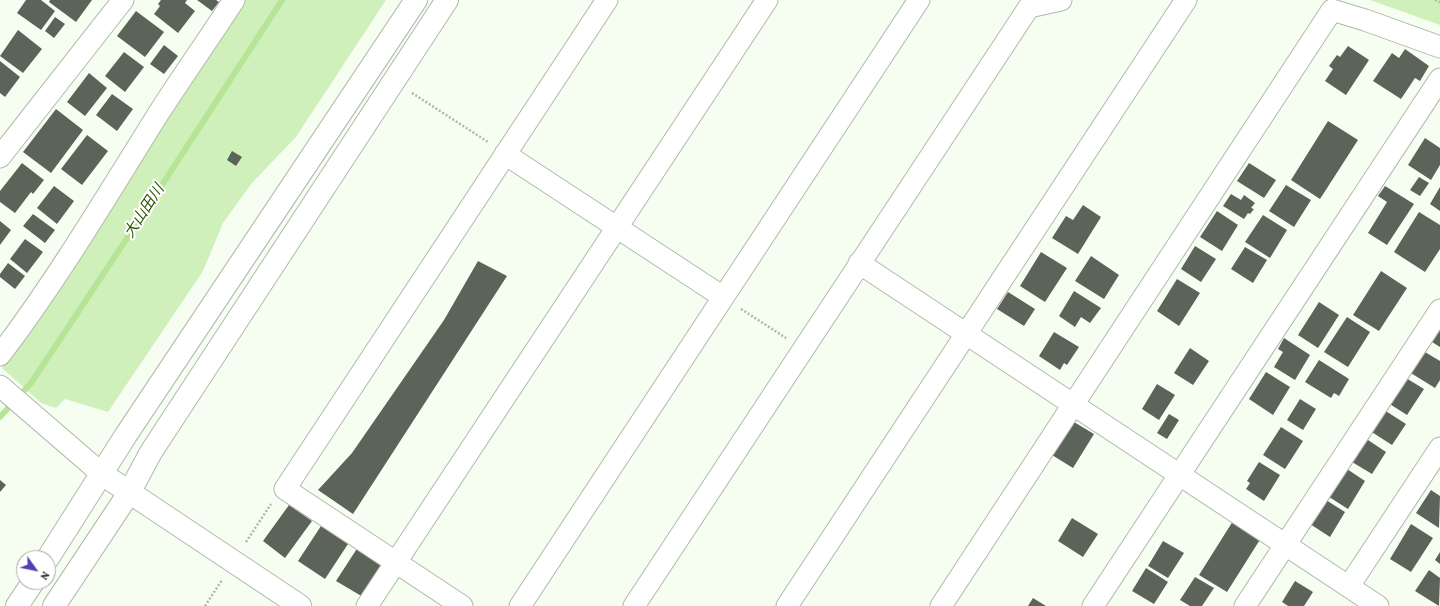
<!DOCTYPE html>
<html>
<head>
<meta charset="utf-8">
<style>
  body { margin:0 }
  #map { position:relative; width:1440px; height:606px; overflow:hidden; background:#f6fef2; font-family:"Crimson Pro",serif }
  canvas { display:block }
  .north { position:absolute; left:16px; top:550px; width:40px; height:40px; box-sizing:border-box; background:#fff; border:1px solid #a9aaa8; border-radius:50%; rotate:123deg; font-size:11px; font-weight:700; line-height:16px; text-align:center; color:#272a25 }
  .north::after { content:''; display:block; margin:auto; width:14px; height:18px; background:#503fb6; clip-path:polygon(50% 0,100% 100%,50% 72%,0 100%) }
</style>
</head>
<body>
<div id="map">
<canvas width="1440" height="606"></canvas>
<div class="north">N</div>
</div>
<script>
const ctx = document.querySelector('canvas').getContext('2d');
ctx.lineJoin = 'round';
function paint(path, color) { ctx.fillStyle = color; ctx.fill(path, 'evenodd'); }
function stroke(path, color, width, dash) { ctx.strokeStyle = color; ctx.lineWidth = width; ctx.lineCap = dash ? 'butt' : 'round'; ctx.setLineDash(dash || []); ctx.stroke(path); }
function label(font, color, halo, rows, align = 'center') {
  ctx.font = font + ' "Crimson Pro","Noto Sans JP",serif'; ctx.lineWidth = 4; ctx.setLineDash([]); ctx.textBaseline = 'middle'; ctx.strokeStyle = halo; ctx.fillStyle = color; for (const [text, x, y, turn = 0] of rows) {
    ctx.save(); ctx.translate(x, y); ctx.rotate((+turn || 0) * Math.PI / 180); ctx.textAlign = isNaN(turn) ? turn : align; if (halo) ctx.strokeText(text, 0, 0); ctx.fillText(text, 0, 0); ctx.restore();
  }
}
const green = new Path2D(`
  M246,0H386L296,137L252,183L223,223L203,271L108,412L65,399L56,408L41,403L2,368L57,292L164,122Z
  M1370,0H1440V25Z`);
const stream = new Path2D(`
  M0,417L31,383L151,202L282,0`);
const building = new Path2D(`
  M26,0H41L55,11L41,30L17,13Z
  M50,0H92L76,22L49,2Z
  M161,0H187L185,3L195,11L178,33L154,14L160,6L158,4Z
  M197,0H216L219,2L212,11Z
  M136,11L164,32L145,57L117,36Z
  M55,17L65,24L54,38L45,31Z
  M18,30L42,49L23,73L0,56Z
  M164,45L178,56L164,74L150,64Z
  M1348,46L1369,60L1346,95L1325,81L1333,69L1329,66L1337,55L1340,57Z
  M1405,49L1429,66L1420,81L1415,78L1401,99L1373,81L1392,53L1399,58Z
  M124,52L144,67L125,92L105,76Z
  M0,61L20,77L5,97L0,93Z
  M89,73L107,88L85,116L67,102Z
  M112,94L133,109L117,131L96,115Z
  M56,109L83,130L51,173L23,152Z
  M1328,121L1358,140L1320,199L1291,180Z
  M87,135L108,151L82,185L61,169Z
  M1425,138L1440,148V165L1431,180L1408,165Z
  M232,151L242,157L236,166L227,160Z
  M22,163L44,180L33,194L31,192L15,213L0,202V191Z
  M1249,163L1276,180L1264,198L1237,181Z
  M1419,177L1429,183L1420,196L1410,190Z
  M1286,185L1311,200L1294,227L1269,211Z
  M54,186L74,201L57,224L37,208Z
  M1385,186L1414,204L1387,245L1368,233L1387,202L1378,196Z
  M1440,187V211L1430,204Z
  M1231,194L1241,200L1244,195L1255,203L1251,208L1254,209L1250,214L1248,213L1244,219L1223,206Z
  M1083,205L1101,217L1078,254L1052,238L1066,216L1073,220Z
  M1217,211L1238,225L1222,251L1200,237Z
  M1419,212L1440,225V249L1425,272L1394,252Z
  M33,214L55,230L45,243L23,226Z
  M1263,215L1287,230L1270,258L1245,242Z
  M0,221L11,230L0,245Z
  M25,239L43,252L27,273L10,259Z
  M1195,246L1216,259L1201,282L1181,269Z
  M1245,247L1267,260L1253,283L1231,269Z
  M1041,252L1067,268L1045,302L1020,286Z
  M1091,256L1119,275L1104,299L1075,281Z
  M478,261L507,276L353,514L318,490L352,453L444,320Z
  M8,263L25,276L15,289L0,277V274Z
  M1381,271L1407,288L1379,331L1353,315Z
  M1177,279L1200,293L1179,326L1157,311Z
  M1074,291L1101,308L1090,323L1081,317L1075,327L1059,316Z
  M1008,292L1035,309L1024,326L997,309Z
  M1319,302L1339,315L1318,348L1298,335Z
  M1347,317L1370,332L1348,367L1324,352Z
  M1440,329V347L1432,342Z
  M1054,332L1079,347L1067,365L1064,363L1060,370L1039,356Z
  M1284,338L1310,355L1295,380L1274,367L1283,352L1278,349Z
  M1190,348L1209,361L1193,385L1174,373Z
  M1420,349L1440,361V380L1435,388L1406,370Z
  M1319,360L1349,379L1339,396L1334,393L1331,398L1305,382Z
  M1266,372L1290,387L1273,415L1249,399Z
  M1401,375L1424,389L1407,415L1385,401Z
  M1157,384L1175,395L1159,420L1142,409Z
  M1300,399L1316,409L1303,430L1287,420Z
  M1381,408L1406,424L1392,445L1367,429Z
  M1169,414L1179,420L1167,439L1157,433Z
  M1074,422L1094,434L1073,468L1052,455Z
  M1281,427L1303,441L1285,469L1263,455Z
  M1362,436L1386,452L1372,474L1347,459Z
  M1259,462L1280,475L1264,501L1246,489L1250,483L1247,481Z
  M1344,467L1365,481L1348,509L1326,495Z
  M0,480L6,485L0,492Z
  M1431,490L1440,496L1439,528L1416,513Z
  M1326,500L1345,512L1330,537L1310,524Z
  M289,505L312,521L285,558L263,541Z
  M1072,518L1098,534L1083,557L1058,541Z
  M1233,521L1261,538L1227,592L1199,575Z
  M1411,524L1433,538L1411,572L1390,559Z
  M321,526L348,544L325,579L298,561Z
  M1163,541L1184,553L1168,578L1148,566Z
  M358,547L384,564L363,597L336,581Z
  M1440,552V564L1435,560Z
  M1146,568L1168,582L1154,604L1132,591Z
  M1429,570L1440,578L1439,606L1415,591Z
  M1195,577L1214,588L1202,606H1190L1180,600Z
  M1295,581L1313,592L1304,606H1288L1282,602Z
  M1033,598L1046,606H1028Z`);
const path = new Path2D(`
  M1435,0L1440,2
  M412,93L488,142
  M741,309L786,338
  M246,542L271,504
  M205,606L222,580`);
const street = new Path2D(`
  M505,154L723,297
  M0,157L123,0
  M859,263L1378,606
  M0,355C59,277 108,194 160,111C184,74 210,37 234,0
  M0,386L102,474
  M1349,586L1440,448
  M367,606L767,0
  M462,606L285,489L607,0
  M520,606L919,0
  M634,606L1029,7L1061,0
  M787,606L1186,0
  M941,606L1332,10L1365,20L1440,47
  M1093,606L1440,79
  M1245,606L1440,310`);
const secondary = new Path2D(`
  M102,474L300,606
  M48,558L126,435L416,0
  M17,606L33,582
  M54,606L129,493L151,452L447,0`);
const waterNames = [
  ["大山田川",144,211,-57]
];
paint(green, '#d0f0bb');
stroke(stream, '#b7e598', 6);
paint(building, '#5c6358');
stroke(street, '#b0b8ac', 23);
stroke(secondary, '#b0b8ac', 24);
stroke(path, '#b0b6ad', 2.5, [2, 2]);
stroke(street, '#fff', 21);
stroke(secondary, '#fff', 22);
label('italic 15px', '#2d5401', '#fff', waterNames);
</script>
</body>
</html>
